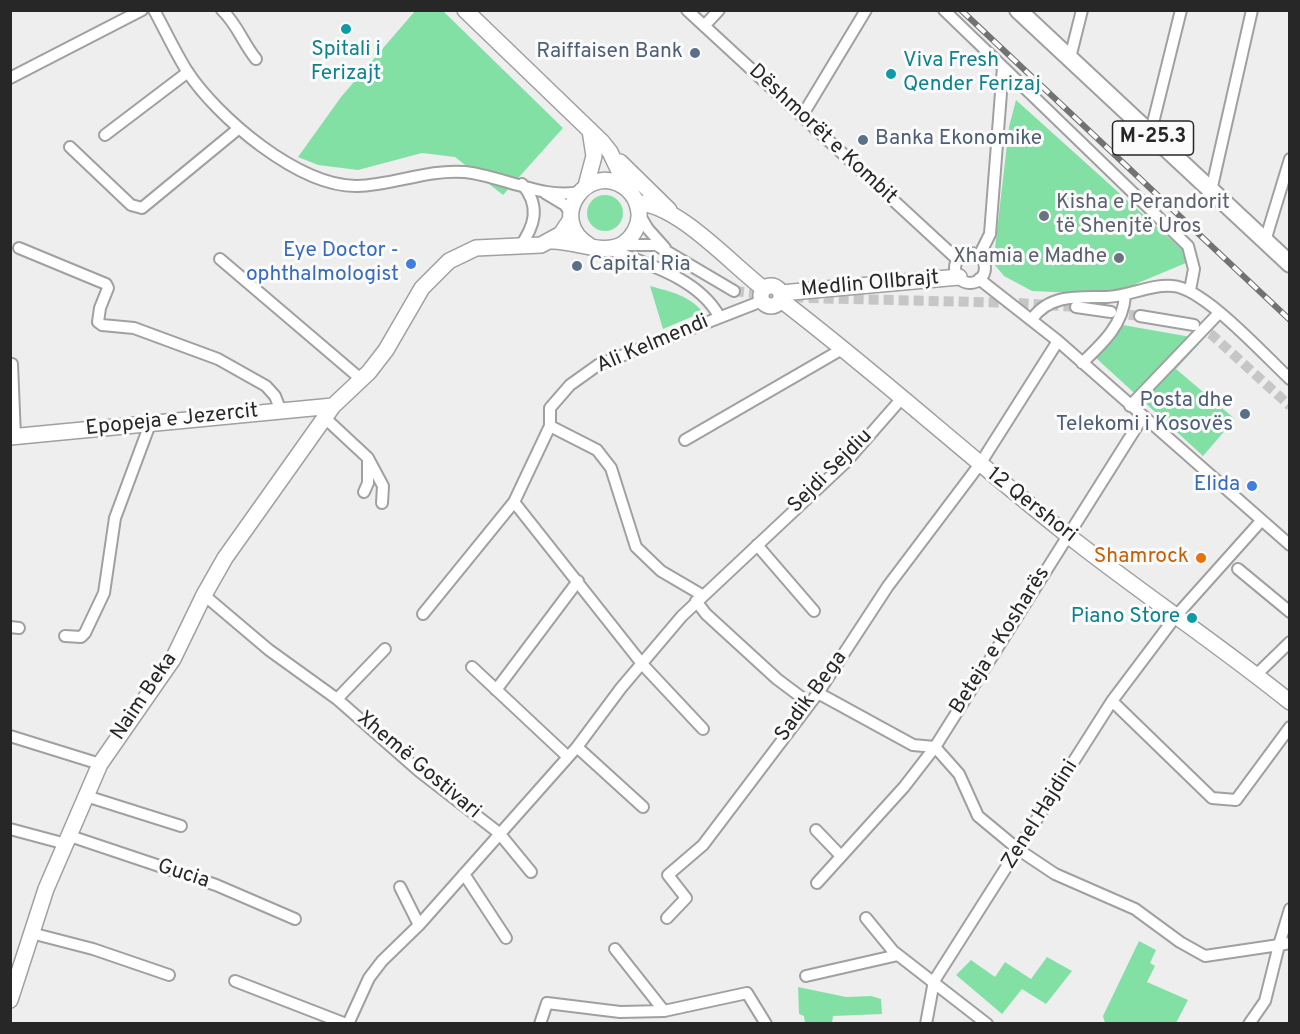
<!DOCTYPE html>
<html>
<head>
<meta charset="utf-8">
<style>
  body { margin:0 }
  #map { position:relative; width:1300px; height:1034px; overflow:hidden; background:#eeeeef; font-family:Overpass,sans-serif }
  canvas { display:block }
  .frame { position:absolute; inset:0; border:12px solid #272728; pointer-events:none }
</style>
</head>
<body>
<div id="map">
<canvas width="1300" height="1034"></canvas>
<div class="frame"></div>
</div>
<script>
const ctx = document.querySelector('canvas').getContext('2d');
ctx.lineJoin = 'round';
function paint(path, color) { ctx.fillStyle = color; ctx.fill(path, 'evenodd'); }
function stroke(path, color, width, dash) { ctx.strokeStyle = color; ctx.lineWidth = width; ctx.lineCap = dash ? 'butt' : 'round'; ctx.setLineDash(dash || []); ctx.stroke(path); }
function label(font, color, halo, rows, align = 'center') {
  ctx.font = font + ' Overpass,sans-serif'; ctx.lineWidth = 6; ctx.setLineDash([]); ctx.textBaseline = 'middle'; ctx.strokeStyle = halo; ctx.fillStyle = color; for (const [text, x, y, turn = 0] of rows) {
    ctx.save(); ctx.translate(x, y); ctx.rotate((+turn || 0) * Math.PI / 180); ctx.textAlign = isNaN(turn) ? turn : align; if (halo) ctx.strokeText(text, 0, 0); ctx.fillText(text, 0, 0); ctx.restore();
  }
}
const green = new Path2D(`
  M415,11H443L563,128L503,195L455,157L422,153L358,170L318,165L298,157L341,97Z
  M1016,100L1187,254L1186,263L1114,293L1096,294L1032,291L1004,276L994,264L995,248L1009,127Z
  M587 213a18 18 0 1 1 36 0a18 18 0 1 1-36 0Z
  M650,286C672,292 688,295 703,312L663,329Z
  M1123,325L1191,337L1199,344L1176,369L1235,419L1203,456L1096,358Z
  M1139,941L1156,950L1150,963L1155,966L1147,982L1188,1000L1176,1023H1105L1103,1016Z
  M1047,957L1072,971L1046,1004L1022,989L1002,1014L956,975L971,960L995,977L1005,962L1031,979Z
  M798,987L846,997L871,996L881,999L882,1014L833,1016L832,1023H805L804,1016L799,1014Z`);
const streetTunnel = new Path2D(`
  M734,291L806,298L1018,303L1076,307
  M1114,313L1140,316
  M1197,326L1212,335L1290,406`);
const street = new Path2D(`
  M154,10C165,30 175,52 187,71C217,117 299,187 357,186C394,185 427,169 465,172C499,175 549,202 581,191
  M222,10C237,24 243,43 256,59
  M687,10L958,260
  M944,10L1003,67L990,234L979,256
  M704,26L719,10
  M1070,58L1082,10
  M1003,67L1188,246L1194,269L1190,290
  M10,78L142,10
  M802,116L866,10
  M105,135L188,72
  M1150,135L1181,10
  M70,147L131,205L142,208L238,129
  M1211,191L1252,10
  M545,193L565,205L571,214
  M639,214L648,229L665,248
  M1265,241L1290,159
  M621,245H656L734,291
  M19,248L106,284L108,288L100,308L98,322L102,325L134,328L218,359L266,386L275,396L281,411
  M519,248C535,226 541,206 522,184
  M608,249C647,264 698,278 719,316
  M955 268a15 15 0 1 1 30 0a15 15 0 1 1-30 0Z
  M220,259L362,380
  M979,279L1058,341L1290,545
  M1076,307L1111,312
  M1140,316L1194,325
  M1032,319C1050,294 1078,297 1107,297C1130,296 1150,284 1173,286C1204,288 1265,356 1290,379
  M1082,363C1102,344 1123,325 1125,296
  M12,364L15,437
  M1130,406L1219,313
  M325,418L368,458V483L364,492
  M550,426L597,450L611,468L636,547L661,571L702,595
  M685,440L844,348
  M368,458L383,486L382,503
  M514,502L643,665L703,729
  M757,545L814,611
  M1238,569L1290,612
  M204,595L269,650L337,699L419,771L499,833L531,872
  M696,601L706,614L777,679L809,703
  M423,614L514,502L550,426V408L570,385L598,365L762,301
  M10,627L19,628
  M65,636L81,637L85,633L104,593L115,518L150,424
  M472,667L568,757
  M1256,675L1290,642
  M496,690L578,581
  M818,693L913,745L935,747L959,774L978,816L1019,850L1055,874L1135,909L1180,942L1205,956L1279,945L1265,1001L1249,1024
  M337,699L385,649
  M1112,701L1212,798L1236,800L1290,727
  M10,736L100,764
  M577,747L643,807
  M86,796L181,826
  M10,829L66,844
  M816,830L841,856
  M70,836L216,885L295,919
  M464,874L506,938
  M817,883L904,787L935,747L1139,423
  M400,887L419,925
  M1290,909L1279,945L1290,943
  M667,918L686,898L668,875L703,845L818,693L888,586L980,464L1058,341
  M866,918L893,951L987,1024
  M31,933L93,949L169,975
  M615,949L664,1011
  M806,976L898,955
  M235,981L346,1024
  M348,1024L369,978L382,961L419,925L577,747L621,688L682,616L846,462L903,397
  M540,1024L547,1003L620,1012L664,1011L747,993L766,1024
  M926,1024L934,981L1112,701L1176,616L1261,521`);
const secondary = new Path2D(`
  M465,10L602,142L610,152L628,190
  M620,162L669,210
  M586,186L594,156L590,130
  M637,203C677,203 732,265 764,289
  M551,241C574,240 603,256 623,244C633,237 640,225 639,213C638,203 634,195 627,189C590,158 544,219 590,246
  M761 296a10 10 0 1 1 20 0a10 10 0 1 1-20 0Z
  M781,293L959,277
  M781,300C878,374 969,457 1065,533C1138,591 1217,643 1290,702
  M10,437L333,406
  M10,1000L46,889L100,764L173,659L204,595L225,558L333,406L369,372L386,350L422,288L449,261L476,248L541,245L561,234L571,219`);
const primary = new Path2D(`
  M1018,10L1290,264`);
const rail = new Path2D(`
  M961,10L1290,320`);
const markers = [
  [346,29,6,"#0f9aa8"],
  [695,53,6,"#5c6f8a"],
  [891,74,6,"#0f9aa8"],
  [863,140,6,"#5c6f8a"],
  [1044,216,6,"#6b7280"],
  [1119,258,6,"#6b7280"],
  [411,264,6,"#3f7fe0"],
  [577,266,6,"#5c6f8a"],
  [1245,414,6,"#5c6f8a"],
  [1252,486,6,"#3f7fe0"],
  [1201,558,6,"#e8710a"],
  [1192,618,6,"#0f9aa8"]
];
const shields = [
  [1153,138,81]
];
const shieldNames = [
  ["M-25.3",1153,138]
];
const cultureNames = [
  ["Spitali i",346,51],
  ["Ferizajt",346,75],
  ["Viva Fresh",903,62,"left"],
  ["Qender Ferizaj",903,86,"left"],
  ["Piano Store",1180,618,"right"]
];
const serviceNames = [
  ["Raiffaisen Bank",683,53],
  ["Banka Ekonomike",875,140,"left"],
  ["Capital Ria",589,266,"left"],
  ["Posta dhe",1233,402],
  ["Telekomi i Kosovës",1233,426]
];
const streetNames = [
  ["Dëshmorët e Kombit",822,135,43],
  ["Medlin Ollbrajt",870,285,-5],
  ["Ali Kelmendi",653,345,-23],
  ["Epopeja e Jezercit",172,421,-6],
  ["Sejdi Sejdiu",831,472,-45],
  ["12 Qershori",1031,506,38],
  ["Beteja e Kosharës",1001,641,-58],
  ["Naim Beka",145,697,-56],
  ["Sadik Bega",812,697,-54],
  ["Xhemë Gostivari",418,766,40],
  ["Zenel Hajdini",1041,815,-58],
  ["Gucia",183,875,18]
];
const worshipNames = [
  ["Kisha e Perandorit",1056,204],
  ["të Shenjtë Uros",1056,228],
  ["Xhamia e Madhe",1107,258,"right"]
];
const shopNames = [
  ["Eye Doctor -",399,252],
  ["ophthalmologist",399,276],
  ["Elida",1240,486]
];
const foodNames = [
  ["Shamrock",1189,558]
];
paint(green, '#83e0a5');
stroke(streetTunnel, '#c6c6c7', 10, [10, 5]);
stroke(street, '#a0a0a1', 14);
stroke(secondary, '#a0a0a1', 18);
stroke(primary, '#a0a0a1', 20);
stroke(street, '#fff', 10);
stroke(secondary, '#fff', 15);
stroke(primary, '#fff', 16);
stroke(rail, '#727273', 6);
stroke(rail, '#fbfbfc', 4, [11]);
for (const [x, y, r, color] of markers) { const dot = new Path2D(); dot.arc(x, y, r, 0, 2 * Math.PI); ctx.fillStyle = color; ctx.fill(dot); stroke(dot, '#fbfbfc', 2); }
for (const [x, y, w] of shields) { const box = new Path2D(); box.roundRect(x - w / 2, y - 17, w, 34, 4.5); ctx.fillStyle = '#fbfbfc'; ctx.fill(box); stroke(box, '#272728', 1.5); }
label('bold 20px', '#272728', null, shieldNames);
label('21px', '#0d838f', '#fbfbfc', cultureNames);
label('21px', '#4e5e75', '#fbfbfc', serviceNames, 'right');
label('21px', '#272728', '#fbfbfc', streetNames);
label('21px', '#5b616d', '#fbfbfc', worshipNames, 'left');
label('21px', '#366cbe', '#fbfbfc', shopNames, 'right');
label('21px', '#c56008', '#fbfbfc', foodNames, 'right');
</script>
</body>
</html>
